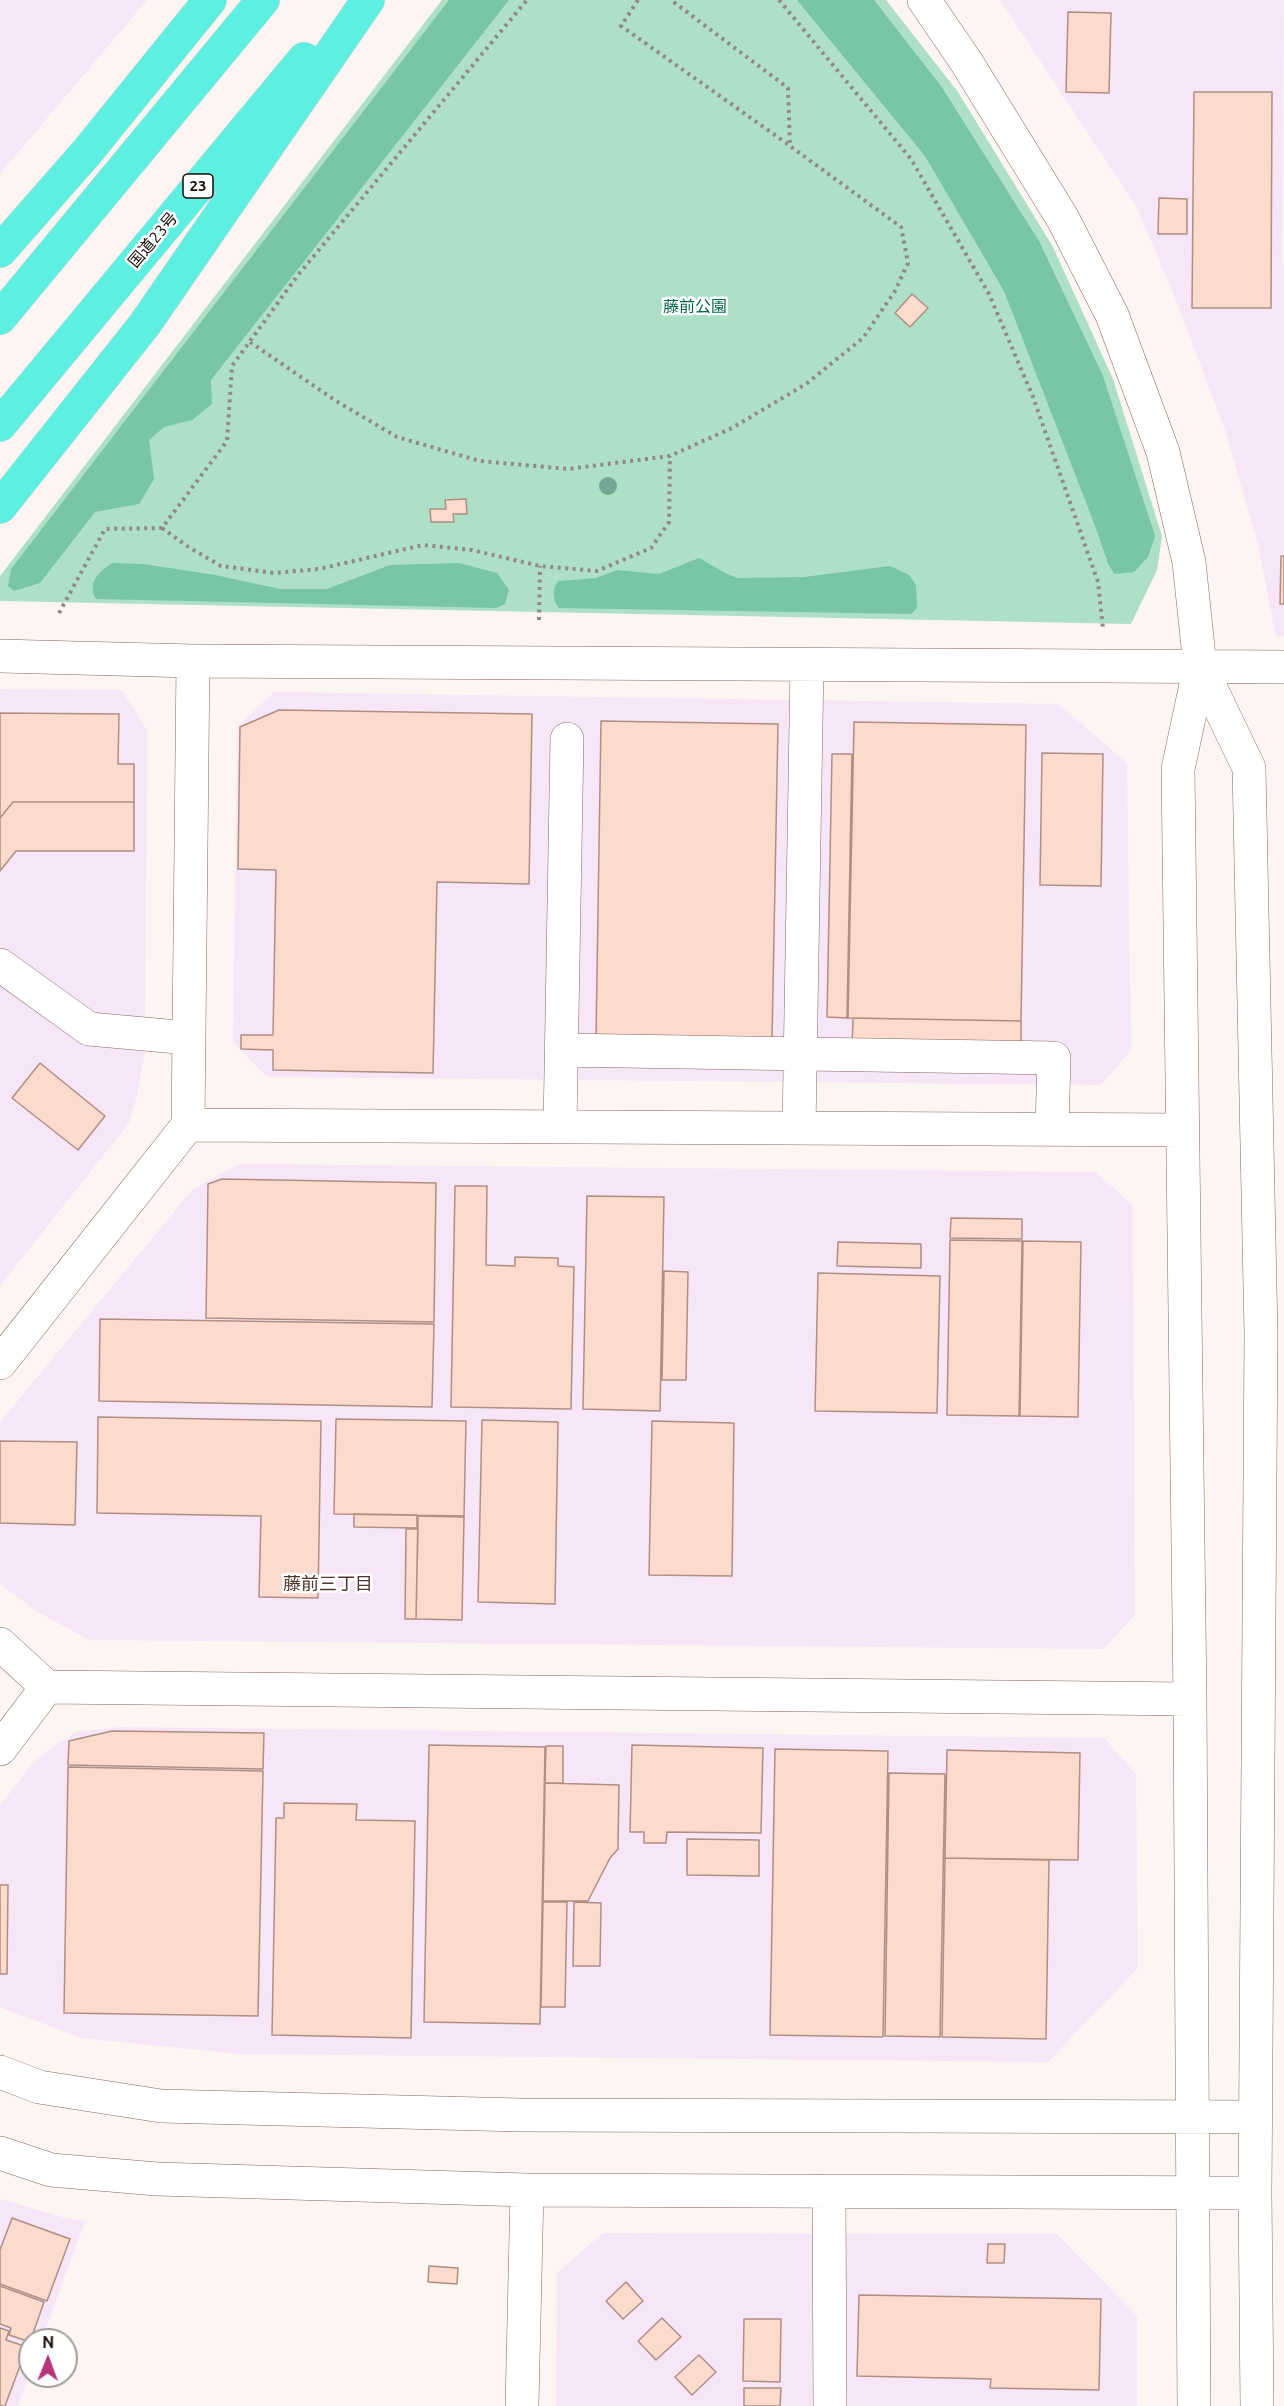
<!DOCTYPE html>
<html>
<head>
<meta charset="utf-8">
<style>
  body { margin:0 }
  #map { position:relative; width:1284px; height:2406px; overflow:hidden; background:#fcf5f2; font-family:Ubuntu,sans-serif }
  canvas { display:block }
  .north { position:absolute; left:18px; top:2328px; width:60px; height:60px; box-sizing:border-box; background:#fff; border:2px solid #a19d9b; border-radius:50%; rotate:1deg; font-size:16px; font-weight:700; line-height:24px; text-align:center; color:#150a06 }
  .north::after { content:''; display:block; margin:auto; width:21px; height:27px; background:#b93478; clip-path:polygon(50% 0,100% 100%,50% 72%,0 100%) }
</style>
</head>
<body>
<div id="map">
<canvas width="1284" height="2406"></canvas>
<div class="north">N</div>
</div>
<script>
const ctx = document.querySelector('canvas').getContext('2d');
ctx.lineJoin = 'round';
function paint(path, color) { ctx.fillStyle = color; ctx.fill(path, 'evenodd'); }
function stroke(path, color, width, dash) { ctx.strokeStyle = color; ctx.lineWidth = width; ctx.lineCap = dash ? 'butt' : 'round'; ctx.setLineDash(dash || []); ctx.stroke(path); }
function label(font, color, halo, rows, align = 'center') {
  ctx.font = font + ' Ubuntu,"Noto Sans JP",sans-serif'; ctx.lineWidth = 5; ctx.setLineDash([]); ctx.textBaseline = 'middle'; ctx.strokeStyle = halo; ctx.fillStyle = color; for (const [text, x, y, turn = 0] of rows) {
    ctx.save(); ctx.translate(x, y); ctx.rotate((+turn || 0) * Math.PI / 180); ctx.textAlign = isNaN(turn) ? turn : align; if (halo) ctx.strokeText(text, 0, 0); ctx.fillText(text, 0, 0); ctx.restore();
  }
}
const industrial = new Path2D(`
  M0,0H147L0,174Z
  M1000,0H1284L1282,263L1284,264V636H1276L1257,540L1224,427L1174,295L1136,206Z
  M0,689L122,690L147,730L145,1051L137,1096L129,1123L0,1286Z
  M274,692L1058,704L1127,763L1131,1050L1101,1085L267,1077L233,1042L237,727Z
  M239,1164L1096,1172L1133,1206L1135,1615L1103,1649L89,1640L36,1611L0,1584V1422L193,1189Z
  M120,1727L1104,1738L1136,1774L1138,1968L1048,2062L240,2054L81,2038L0,2007V1805L32,1764L52,1747L76,1732Z
  M0,2199L69,2219L85,2221L42,2340H30V2372L18,2406H0Z
  M603,2233L1057,2234L1137,2316V2406H556L557,2273Z`);
const green = new Path2D(`
  M442,0H886L958,92L1053,247L1113,379L1162,536L1157,570L1131,624L0,601V576Z`);
const forest = new Path2D(`
  M449,0H509L211,380L212,404L192,420L164,427L149,440L154,479L139,504L95,512L40,583L14,591L8,586L11,569Z
  M797,0H874L941,86L1039,241L1103,376L1155,536L1148,557L1134,572L1115,574L1109,566L1094,523L1004,291L925,156Z
  M699,558L725,573L737,578L804,577L890,566L909,575L916,585L917,608L911,614L559,608C552,599 552,590 558,581L596,578L617,570L659,574Z
  M112,563L143,564L215,575L280,589H327L390,565L459,563L497,573L509,590L505,604L496,608L96,599C87,582 99,572 112,563Z`);
const building = new Path2D(`
  M1068,12L1111,13L1109,93L1066,92Z
  M1194,92H1272L1271,308H1192Z
  M1159,198L1187,199V234H1158Z
  M912,294L928,308L910,327L895,313Z
  M466,499L467,514H453L454,522H431L430,509H446L445,500Z
  M1281,556H1284V604H1280Z
  M279,710L532,714L529,884L437,882L433,1073L273,1070V1050L241,1049V1035H273L276,870L238,869L240,727Z
  M0,713L119,714L118,764H134V802H13L0,818Z
  M601,721L778,724L772,1040L596,1037Z
  M854,722L1026,725L1021,1021L848,1018Z
  M1042,753L1103,754L1101,886L1040,885Z
  M832,754H852L847,1018L827,1017Z
  M13,802H134V851H16L0,871V818Z
  M853,1018L1021,1021V1050L852,1047Z
  M40,1063L105,1116L78,1150L12,1098Z
  M222,1179L436,1183L434,1322L206,1318L208,1184Z
  M455,1186H487L486,1265L515,1266V1257L558,1258V1266L574,1267L571,1409L451,1407Z
  M587,1196L664,1197L660,1411L583,1409Z
  M951,1218L1022,1219V1239L950,1238Z
  M950,1240L1022,1241L1019,1416L947,1415Z
  M1023,1241L1081,1242L1078,1417L1020,1416Z
  M838,1242L921,1244V1268L837,1266Z
  M664,1271L688,1272L686,1380H662Z
  M818,1273L940,1276L937,1413L815,1411Z
  M100,1319L434,1324L432,1407L99,1401Z
  M98,1417L321,1421L318,1598L259,1597L261,1516L97,1513Z
  M336,1419L466,1421L464,1516L334,1514Z
  M482,1420L558,1422L555,1604L478,1602Z
  M652,1421L734,1423L732,1576L649,1575Z
  M0,1441L77,1442L75,1525L0,1523Z
  M354,1514L417,1515V1528L354,1527Z
  M418,1516L464,1517L462,1620L416,1619Z
  M406,1529H418L416,1619H405Z
  M112,1731L264,1733L263,1769L68,1765L69,1741Z
  M429,1745L545,1747L540,2024L424,2022Z
  M632,1745L763,1748L761,1833L667,1832L666,1843H644V1832H630Z
  M546,1746H563V1783H545Z
  M775,1749L888,1751L883,2037L770,2035Z
  M947,1750L1080,1753L1078,1860L945,1858Z
  M68,1767L263,1771L258,2016L64,2013Z
  M889,1773L945,1774L940,2037L885,2036Z
  M545,1783L619,1785L618,1849L610,1858L588,1901H543Z
  M284,1803L357,1804L356,1820L415,1821L411,2038L272,2035L276,1818H284Z
  M687,1839L759,1840V1876L687,1875Z
  M945,1858L1049,1860L1046,2039L942,2037Z
  M0,1885H8L7,1974H0Z
  M543,1902H567L565,2007H541Z
  M574,1902L601,1903L600,1966H573Z
  M12,2218L70,2239L47,2301L0,2284V2250Z
  M988,2244H1005L1004,2263H987Z
  M429,2266L458,2268L457,2284L428,2282Z
  M626,2282L643,2301L623,2319L606,2301Z
  M0,2286L44,2302L30,2342L9,2335L11,2328L0,2324Z
  M859,2295L1101,2299L1099,2390L990,2388L991,2379L857,2376Z
  M662,2318L681,2337L656,2360L638,2341Z
  M744,2319H781L780,2382L743,2381Z
  M0,2328L9,2331L6,2340L27,2347L5,2406H0Z
  M699,2355L716,2372L692,2395L675,2377Z
  M744,2388H781L780,2406H744Z`);
const path = new Path2D(`
  M638,0L621,26L789,145
  M779,0L911,159L989,294L1033,397L1098,582L1103,629
  M250,342L336,401L397,437L480,461L568,469L670,456L732,428L806,384L863,338L895,291L908,263L901,227L790,146L788,88L671,0
  M162,528L187,546L221,566L274,573L319,569L423,545L472,550L540,566L597,571L651,548L669,522L670,456
  M59,613L105,529L162,528L227,441L232,366L298,275L527,0
  M539,620L540,566`);
const minor = new Path2D(`
  M924,0L967,63L1063,219L1112,315L1163,452L1189,562L1200,666L1178,769L1190,1699L1194,2406
  M0,656L193,661L1284,667
  M1200,666L1249,768L1261,1333L1255,2193L1257,2406
  M0,965L89,1029L189,1038
  M561,1050L1054,1058L1052,1129
  M188,1125L1183,1130
  M560,1127L567,739
  M799,1128L807,665
  M0,1363L188,1125L193,661
  M0,1644L47,1687L1190,1699
  M0,1749L47,1687
  M0,2072L39,2087L161,2106L521,2115L1255,2117
  M0,2153L51,2170L157,2179L527,2190L1255,2193
  M829,2191L830,2406
  M522,2406L527,2190`);
const highway = new Path2D(`
  M0,251L87,152L210,0
  M0,318L263,0
  M0,425L304,59
  M0,507L145,324L368,0`);
const trees = [
  [608,486]
];
const shields = [
  [198,186,30]
];
const shieldNames = [
  ["23",198,186]
];
const streetNames = [
  ["国道23号",153,240,-50]
];
const parkNames = [
  ["藤前公園",695,307]
];
const neighbourhoodNames = [
  ["藤前三丁目",328,1584]
];
paint(industrial, '#f7e6f8');
paint(green, '#ade0c7');
paint(forest, '#78c6a3');
paint(building, '#fcdacd');
stroke(building, '#ae8f82', 1.5);
stroke(minor, '#86685c', 34);
stroke(highway, '#d5d3d2', 34);
stroke(path, '#928986', 4, [3, 4.5]);
stroke(minor, '#fff', 33);
stroke(highway, '#5defe1', 33);
ctx.fillStyle = '#71a794';
for (const [x, y] of trees) { ctx.beginPath(); ctx.arc(x, y, 9, 0, 2 * Math.PI); ctx.fill(); }
for (const [x, y, w] of shields) { const box = new Path2D(); box.roundRect(x - w / 2, y - 12, w, 24, 4.5); ctx.fillStyle = '#fff'; ctx.fill(box); stroke(box, '#150a06', 1.5); }
label('bold 15px', '#150a06', null, shieldNames);
label('16px', '#150a06', '#fff', streetNames);
label('16px', '#006848', '#fff', parkNames);
label('18px', '#50362b', '#fff', neighbourhoodNames);
</script>
</body>
</html>
